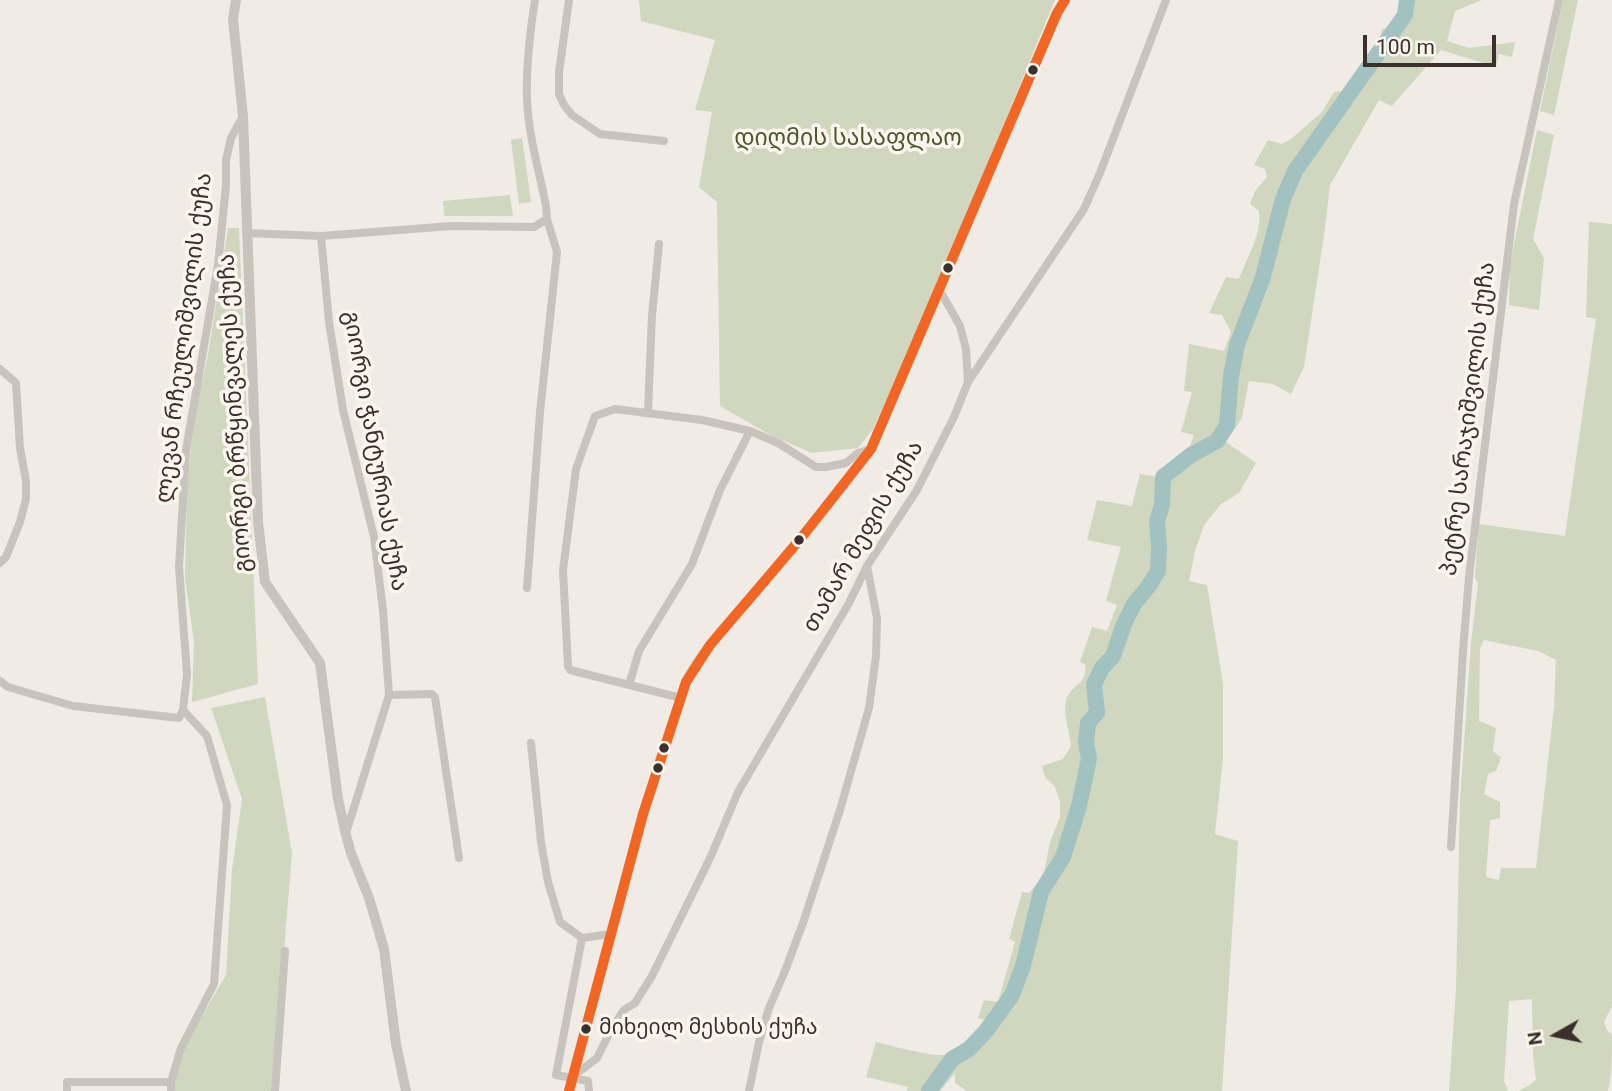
<!DOCTYPE html>
<html>
<head>
<meta charset="utf-8">
<style>
  body { margin:0 }
  #map { position:relative; width:1612px; height:1091px; overflow:hidden; background:#f0ebe5; font-family:Roboto,sans-serif }
  canvas { display:block }
  .north { position:absolute; left:1521px; top:1000px; width:70px; height:70px; -webkit-text-stroke:5px #fbf5ee; paint-order:stroke; rotate:261deg; font-size:19px; font-weight:700; line-height:28px; text-align:center; color:#3b302b }
  .north::after { content:''; display:block; margin:auto; width:24px; height:32px; background:#3b302b; clip-path:polygon(50% 0,100% 100%,50% 72%,0 100%) }
  .scale { position:absolute; left:1363px; top:35px; width:133px; height:32px; box-sizing:border-box; border:4px solid #3b302b; border-top:0; padding-left:9px; font-size:21px; line-height:24px; white-space:nowrap; color:#3b302b; -webkit-text-stroke:5px #fbf5ee; paint-order:stroke }
</style>
</head>
<body>
<div id="map">
<canvas width="1612" height="1091"></canvas>
<div class="north">N</div>
<div class="scale">100 m</div>
</div>
<script>
const ctx = document.querySelector('canvas').getContext('2d');
ctx.lineJoin = 'round';
function paint(path, color) { ctx.fillStyle = color; ctx.fill(path, 'evenodd'); }
function stroke(path, color, width, dash) { ctx.strokeStyle = color; ctx.lineWidth = width; ctx.lineCap = dash ? 'butt' : 'round'; ctx.setLineDash(dash || []); ctx.stroke(path); }
function label(font, color, halo, rows, align = 'center') {
  ctx.font = font + ' Roboto,"Noto Sans Georgian",sans-serif'; ctx.lineWidth = 7; ctx.setLineDash([]); ctx.textBaseline = 'middle'; ctx.strokeStyle = halo; ctx.fillStyle = color; for (const [text, x, y, turn = 0] of rows) {
    ctx.save(); ctx.translate(x, y); ctx.rotate((+turn || 0) * Math.PI / 180); ctx.textAlign = isNaN(turn) ? turn : align; if (halo) ctx.strokeText(text, 0, 0); ctx.fillText(text, 0, 0); ctx.restore();
  }
}
const green = new Path2D(`
  M639,0H1055L918,332L873,429L858,448L812,453L772,436L720,406L717,202L699,187L712,112L695,110L715,40L641,21Z
  M1404,0H1482L1455,11L1447,41L1469,48L1515,42L1512,57L1499,54L1496,67L1441,50L1392,106L1379,100L1330,185L1324,235L1304,367L1291,394L1273,384L1249,381L1242,418L1226,442L1256,463L1239,493L1221,504L1204,525L1195,551L1189,581L1207,585L1223,684V758L1215,834L1238,841L1222,1091H967L955,1083V1073L940,1091H907L908,1087L866,1077L876,1042C889,1045 933,1057 943,1055C963,1051 976,1035 988,1021L978,1018L984,1000L998,1002L1015,942L1009,939L1022,892L1029,893L1043,878L1050,842L1060,817V801L1055,787L1045,777L1042,766L1063,759L1071,746C1070,732 1060,705 1069,694C1079,680 1084,686 1086,665L1080,662L1092,627L1107,631L1117,605L1106,601L1121,547L1087,540L1097,500L1132,506L1140,474L1158,477L1190,446L1194,435L1181,432L1192,392L1184,391L1189,344L1224,351L1231,332L1222,315L1209,313L1226,277L1239,279C1246,260 1263,231 1259,211L1250,204L1255,191L1267,177L1265,169L1254,165L1268,140L1282,144L1291,139L1322,112L1334,92L1343,91L1380,40L1382,29L1391,28L1401,13Z
  M1563,0H1578L1554,115L1540,111Z
  M1537,130L1554,135L1533,239L1544,258L1539,310L1509,305L1510,264Z
  M522,138L531,202L519,204L511,140Z
  M509,195L510,196L513,216H444L443,201Z
  M1589,222L1612,224V1006L1604,1022L1607,1030L1612,1035C1612,1052 1612,1075 1608,1091H1518L1528,1086L1536,1080L1533,1055L1532,999L1509,1001L1504,1081L1508,1091H1449L1456,988L1460,800L1471,643L1478,584L1475,577L1479,524L1565,536L1596,319L1586,317ZM1484,640L1538,651L1556,660L1554,707L1536,868H1501L1499,880L1486,877L1490,820L1500,818V802L1484,794L1488,774L1496,771L1501,758L1493,751L1496,728L1479,721L1480,649Z
  M228,228H239L258,684L192,702L194,642L185,578L187,490L194,416L208,355Z
  M265,697L292,853L275,1061V1091H174L178,1057L226,975L232,870L242,799L211,708Z`);
const river = new Path2D(`
  M929,1091L952,1059L969,1049L986,1031L1012,995L1023,966L1041,892L1063,857L1079,806L1089,759L1086,742L1088,723L1097,713L1094,684L1102,668L1113,656L1124,624L1134,604L1148,587L1158,571L1159,548L1157,521L1162,505L1163,477L1191,455L1217,441L1227,425L1231,376L1237,345L1263,277L1283,199L1295,171L1405,15L1407,0`);
const minor = new Path2D(`
  M569,0L559,72V94L564,105L572,115L600,134L664,141
  M246,233L321,236L451,226L534,227L547,219
  M321,236L329,322L343,410L374,537L383,610L389,695L346,833
  M939,289L960,326L966,349L968,382
  M0,369L16,383L20,448L26,481V499L20,522L6,557L0,563
  M648,412L652,315L659,244
  M527,588L540,412L557,252L547,219L546,206C539,170 528,134 527,98C526,65 530,32 535,0
  M0,681L8,687L73,706L179,718L183,710L187,674L179,567L186,450L218,265L226,186V160L231,138L243,116
  M629,685L639,651L692,564L720,490L750,431
  M389,695L432,694L435,697L459,858
  M681,698L570,670L568,666L563,570L576,469L595,416L615,409L702,420L750,431L778,443L816,467H826L846,463L858,453L871,449
  M531,743L541,842L548,882L560,922L582,938L611,934
  M1451,847L1463,651L1469,577L1514,204L1559,0
  M582,938L556,1075L588,1081L589,1091
  M572,1077L597,1058L611,1030L624,1010L635,1003L652,976L711,856L738,792L849,603L867,566L917,490L954,417L968,382L1084,209L1100,173L1166,0
  M67,1091V1082H171
  M171,1091V1082L181,1048L214,984L227,805L207,736L183,710
  M275,1091L285,951
  M749,1091L759,1042L769,1008L785,971L803,923L840,810L869,708L876,656L877,618L867,566`);
const tertiary = new Path2D(`
  M236,0L233,19L243,116L258,522L265,582L320,663L338,799L346,835L351,853L369,898L384,949L396,1044L406,1091
  M569,1091L643,814L686,682C704,647 734,618 759,588C797,543 835,497 871,449L1057,13L1065,0`);
const bus1 = new Path2D(`
  M569,1091L643,814L686,682L710,645L802,537L871,449L1057,13L1065,0`);
const markers = [
  [1033,70,6,"#3b302b"],
  [948,268,6,"#3b302b"],
  [799,540,6,"#3b302b"],
  [664,748,6,"#3b302b"],
  [658,768,6,"#3b302b"],
  [586,1029,6,"#3b302b"]
];
const busNames = [
  ["მიხეილ მესხის ქუჩა",599,1029]
];
const parkNames = [
  ["დიღმის სასაფლაო",848,139]
];
const streetNames = [
  ["ლევან რჩეულიშვილის ქუჩა",185,338,-83],
  ["გიორგი ბრწყინვალეს ქუჩა",236,413,-93],
  ["პეტრე სარაჯიშვილის ქუჩა",1469,419,-83],
  ["გიორგი ჭანტურიას ქუჩა",374,451,80],
  ["თამარ მეფის ქუჩა",864,537,-60]
];
paint(green, '#d1d6bf');
stroke(river, '#a1c2c1', 16);
stroke(minor, '#c9c3be', 8);
stroke(tertiary, '#c9c3be', 10);
stroke(bus1, '#f26522', 10);
for (const [x, y, r, color] of markers) { const dot = new Path2D(); dot.arc(x, y, r, 0, 2 * Math.PI); ctx.fillStyle = color; ctx.fill(dot); stroke(dot, '#fbf5ee', 2.5); }
label('21px', '#3b302b', '#fbf5ee', busNames, 'left');
label('23px', '#4a5a2e', '#fbf5ee', parkNames);
label('23px', '#3b302b', '#fbf5ee', streetNames);
</script>
</body>
</html>
